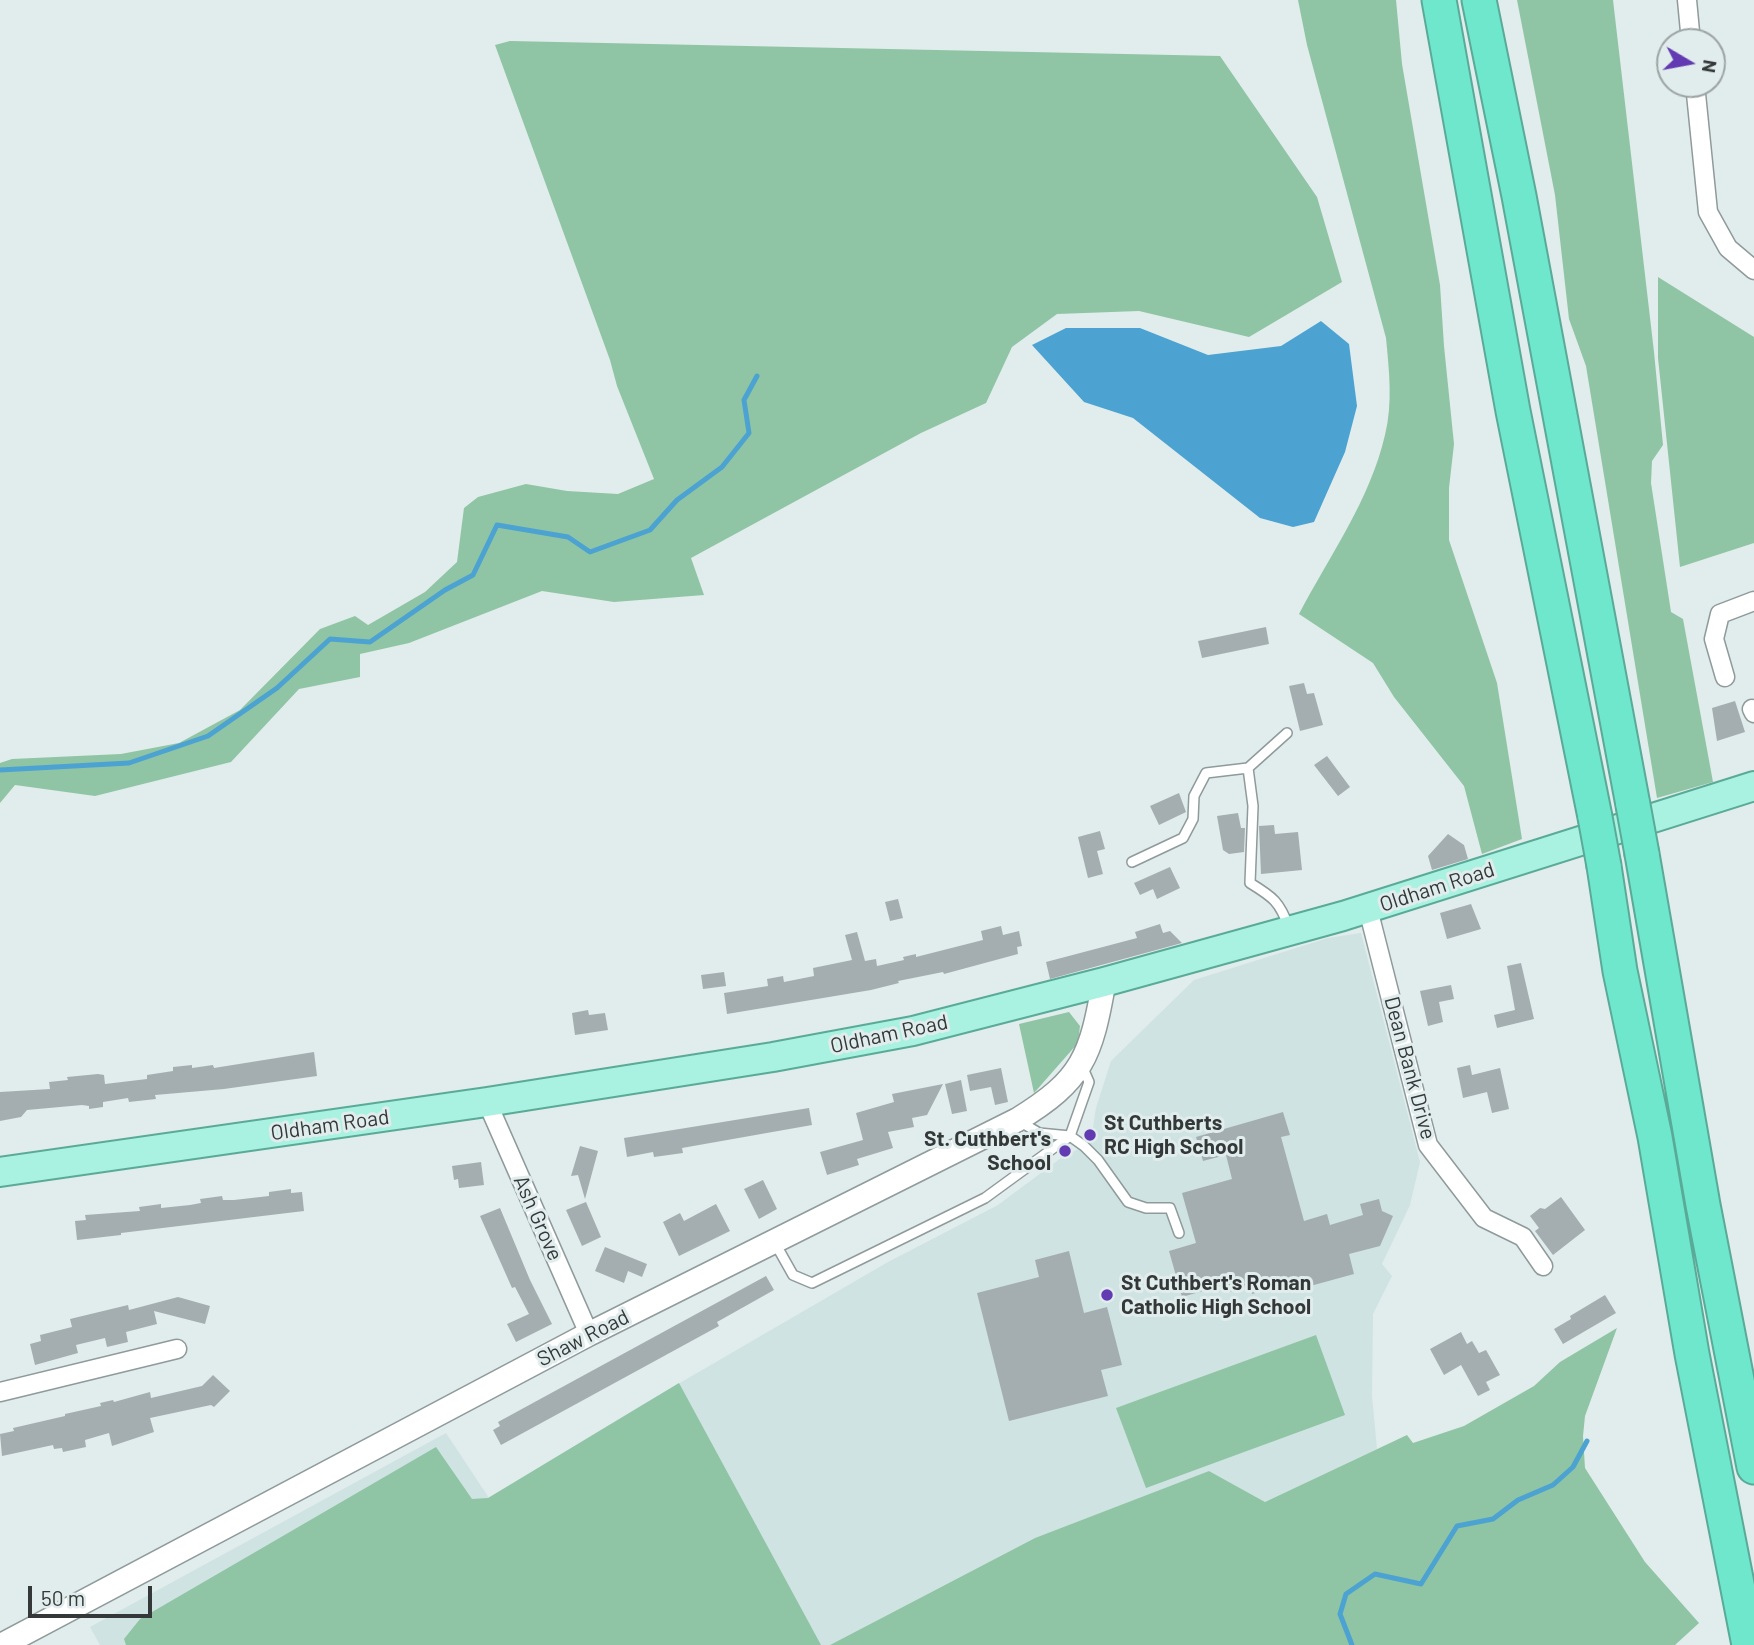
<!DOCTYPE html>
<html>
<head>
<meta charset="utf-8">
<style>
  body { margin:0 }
  #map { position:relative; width:1754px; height:1645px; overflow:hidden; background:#e1ecec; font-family:Barlow,sans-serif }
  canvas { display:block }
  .north { position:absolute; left:1656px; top:28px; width:70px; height:70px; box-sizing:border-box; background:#e1ecec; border:2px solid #9ca4a4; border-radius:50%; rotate:100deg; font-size:19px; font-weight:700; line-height:28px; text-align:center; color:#343838 }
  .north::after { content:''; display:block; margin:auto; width:24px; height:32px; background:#623bb3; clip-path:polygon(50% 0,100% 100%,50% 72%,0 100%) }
  .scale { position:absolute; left:28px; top:1586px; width:124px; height:32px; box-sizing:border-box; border:4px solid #343838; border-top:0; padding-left:9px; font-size:21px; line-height:24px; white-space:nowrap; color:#343838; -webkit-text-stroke:5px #e1ecec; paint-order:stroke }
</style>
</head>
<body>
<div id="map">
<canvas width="1754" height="1645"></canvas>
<div class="north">N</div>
<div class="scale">50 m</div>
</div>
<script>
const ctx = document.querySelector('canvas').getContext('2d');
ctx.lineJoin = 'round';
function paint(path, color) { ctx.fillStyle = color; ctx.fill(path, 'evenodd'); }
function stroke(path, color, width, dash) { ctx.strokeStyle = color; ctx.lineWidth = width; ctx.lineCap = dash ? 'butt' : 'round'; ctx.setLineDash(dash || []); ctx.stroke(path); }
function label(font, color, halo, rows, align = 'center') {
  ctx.font = font + ' Barlow,sans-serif'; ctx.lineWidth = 6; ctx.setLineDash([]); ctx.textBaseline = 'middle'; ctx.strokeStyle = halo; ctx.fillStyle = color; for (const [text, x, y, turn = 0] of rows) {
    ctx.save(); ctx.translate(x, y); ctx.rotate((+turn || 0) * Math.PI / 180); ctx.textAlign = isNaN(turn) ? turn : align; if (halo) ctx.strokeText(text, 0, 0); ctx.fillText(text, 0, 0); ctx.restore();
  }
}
const built = new Path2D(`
  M1361,933L1420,1162L1410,1205L1382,1264L1392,1276L1373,1314L1372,1396L1377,1449L1265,1502L1209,1471L1035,1538L830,1645H100L90,1627L446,1433L489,1498L642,1405L888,1262L998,1205L1061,1158L1084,1146L1091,1140L1096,1108L1111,1061L1194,980L1328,938Z`);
const green = new Path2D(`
  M1298,0H1396L1402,64L1440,285L1444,346L1454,444L1449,488V540L1497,683L1522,839L1482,854L1464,786L1394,697L1373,663L1299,614C1330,555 1370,500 1385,435C1393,403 1389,370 1386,338L1307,45Z
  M1517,0H1613L1654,352L1663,445L1652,461L1651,483L1671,612L1683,619L1713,782L1657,798L1586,366L1569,319L1555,195Z
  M510,41L1220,56L1317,197L1342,282L1249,337L1139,311L1057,314L1012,347L986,403L921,433L691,558L704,595L614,602L542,591L409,643L360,654V677L299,689L231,762L95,796L15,785L0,803V763L12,759L121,754L179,743L240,710L320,629L355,616L368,625L425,592L457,562L464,508L478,497L526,484L567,491L618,494L654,479L617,386L610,360L495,45Z
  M1658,277L1754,337V543L1680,567L1658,358Z
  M1069,1012L1080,1026L1078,1043L1034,1093L1019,1024Z
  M1617,1328L1585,1416L1583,1436L1585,1468L1645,1562L1699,1623L1675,1645H830L1035,1538L1209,1471L1265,1502L1407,1435L1413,1443L1464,1426L1534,1386L1560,1362Z
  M1316,1335L1345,1415L1146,1488L1116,1408Z
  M679,1383L821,1645H126L124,1639L140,1619L436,1447L472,1499L488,1498Z`);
const water = new Path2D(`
  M1321,321L1349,344L1357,406L1345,452L1314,522L1293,527L1260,518L1133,418L1084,402L1032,345L1066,328H1140L1208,355L1281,346Z`);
const stream = new Path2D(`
  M0,770L129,763L208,736L277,688L330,639L370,642L445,590L473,575L497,525L568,537L590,552L650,530L677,500L722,467L749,433L744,400L757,376
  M1352,1645L1340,1614L1346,1594L1375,1574L1421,1584L1457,1526L1493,1519L1518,1500L1553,1485L1573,1467L1587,1441`);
const building = new Path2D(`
  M1266,627L1269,644L1202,658L1198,641Z
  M1304,683L1307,694L1314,693L1323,725L1300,731L1289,686Z
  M1735,701L1745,732L1717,741L1712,708Z
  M1327,756L1350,787L1338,796L1314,765Z
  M1179,793L1186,812L1159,825L1150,806Z
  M1238,813L1241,828H1245L1244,852L1229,854L1223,850L1217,816Z
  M1274,825L1275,834L1298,832L1302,870L1261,874L1259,826Z
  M1100,831L1105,849L1097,851L1103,874L1088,878L1078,837Z
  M1448,834L1464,845L1468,859L1432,870L1428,856Z
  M1170,867L1180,888L1157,899L1153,889L1140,895L1134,883Z
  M898,899L903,918L890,921L885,902Z
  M1471,904L1481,929L1447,939L1440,913Z
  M1160,924L1163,933L1170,931L1182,943L1050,979L1046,962L1137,938L1135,932Z
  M1001,926L1003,935L1019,931L1022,946L1017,947L1018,954L944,974L943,972L898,981L899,983L871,990L727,1014L724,993L768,986L767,979L783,976L784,982L814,976L813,968L852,960L845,935L857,932L865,961L876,959L877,966L904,960L903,957L916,954V957L983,940L981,931Z
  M1521,963L1534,1019L1497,1028L1494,1015L1515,1010L1507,966Z
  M724,972L726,986L703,989L701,975Z
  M1451,985L1454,999L1439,1002L1443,1022L1428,1026L1420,991Z
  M588,1010L589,1015L605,1013L608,1030L575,1035L572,1013Z
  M314,1052L317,1076L224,1089L155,1095L156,1099L129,1102L128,1098L103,1102V1107L89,1109V1106L82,1105L27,1110L21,1117L0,1121V1092L50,1089L49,1082L68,1080L67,1077L98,1074L104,1075L105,1084L147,1079V1075L173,1071V1067L192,1065V1068L213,1065L214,1068Z
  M1470,1065L1472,1075L1500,1068L1509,1109L1492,1113L1487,1092L1463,1098L1457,1068Z
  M1001,1068L1008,1102L995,1105L991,1087L970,1091L967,1075Z
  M961,1080L967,1111L952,1114L945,1084Z
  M943,1084L927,1115L912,1118L914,1127L888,1132L893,1148L857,1159L859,1165L827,1175L820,1152L863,1140L856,1113L894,1102L892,1094Z
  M809,1108L812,1125L682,1148L683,1153L654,1157L653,1152L627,1157L624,1138Z
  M1283,1112L1290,1135L1281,1137L1304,1221L1327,1214L1330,1225L1363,1215L1360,1204L1379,1199L1382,1211L1393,1216L1380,1246L1349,1254L1354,1274L1303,1288L1301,1280L1252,1294L1250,1286L1229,1292L1227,1284L1182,1297L1169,1251L1196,1243L1182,1193L1232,1179L1226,1155L1203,1161L1196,1137Z
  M580,1146L598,1151L585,1199L578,1175L571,1176Z
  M481,1162L484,1185L459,1188L458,1179L454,1180L452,1166Z
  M763,1180L777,1209L759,1219L744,1189Z
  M291,1189V1193L302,1192L304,1211L121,1233V1235L77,1240L75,1221L86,1220L85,1215L140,1211L139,1207L161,1204V1208L190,1205L201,1203L200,1199L222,1196L223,1200H234L269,1196V1192Z
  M1561,1197L1585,1230L1553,1255L1535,1231L1539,1228L1530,1216L1540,1208L1545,1209Z
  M586,1202L601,1237L582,1246L566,1210Z
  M716,1204L730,1231L679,1256L663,1222L680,1213L684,1221Z
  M500,1208L530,1280L552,1324L516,1342L507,1324L529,1314L515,1287L512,1288L480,1216Z
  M605,1247L647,1264L642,1277L628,1271L624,1283L595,1271Z
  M1069,1251L1084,1313L1107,1307L1122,1365L1101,1370L1108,1396L1009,1421L977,1293L1039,1277L1035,1260Z
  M766,1276L774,1290L717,1322L719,1326L501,1445L493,1430L500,1426L498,1422Z
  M1605,1295L1616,1313L1563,1344L1554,1329L1571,1319L1570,1316Z
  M178,1297L210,1306L205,1324L154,1311L157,1324L126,1332L128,1342L107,1347L105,1338L76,1345L78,1353L35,1365L30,1344L41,1341L40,1335L72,1327L70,1319L128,1305L129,1310Z
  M1461,1332L1467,1344L1472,1341L1479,1353L1486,1350L1500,1375L1486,1382L1490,1390L1478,1396L1461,1365L1444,1375L1430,1349Z
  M213,1375L230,1391L214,1407L211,1405L150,1418L154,1432L112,1446L109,1433L85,1440L86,1447L63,1452L62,1448L54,1449L53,1445L2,1456L0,1434L14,1431L13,1428L65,1416V1414L101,1406L100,1403L113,1400L114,1402L150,1392L151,1398L202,1386Z`);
const service = new Path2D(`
  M1248,768L1253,806L1250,883C1273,897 1280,902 1289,928
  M1132,862L1183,838L1193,819L1194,796L1206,773L1248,768L1287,733
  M1019,1121L1039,1133L1070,1136L1084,1146L1098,1160L1128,1202L1146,1208H1170L1179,1233
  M775,1243L793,1275L812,1283L985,1198L1070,1136L1089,1082L1082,1066`);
const minor = new Path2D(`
  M1687,0L1691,42
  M1695,84L1708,212L1728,248L1754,270
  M1725,677L1714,639L1720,614L1754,601
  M1752,709L1754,713
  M1368,909L1428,1145L1484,1218L1523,1237L1543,1266
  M487,1102L589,1334
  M0,1392L177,1349`);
const tertiary = new Path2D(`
  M2,1645L589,1334L1017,1120C1083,1080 1091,1056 1104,982`);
const primary = new Path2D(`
  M0,1172L487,1102L773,1057L913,1031L1104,982L1343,916L1754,786`);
const motorway = new Path2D(`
  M1439,0L1513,411L1595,817
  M1479,0L1519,196L1633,805
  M1642,854L1703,1205L1754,1467
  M1604,866L1620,971L1655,1137L1692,1354L1749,1645`);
const motorwayBridge = new Path2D(`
  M1633,805L1642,854
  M1595,817L1604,866`);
const markers = [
  [1090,1135,7,"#623bb3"],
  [1065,1151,7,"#623bb3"],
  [1107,1295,7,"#623bb3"]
];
const streetNames = [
  ["Oldham Road",1437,887,-18],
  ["Oldham Road",889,1034,-12],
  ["Dean Bank Drive",1410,1068,75],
  ["Oldham Road",330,1125,-8],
  ["Ash Grove",538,1218,66],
  ["Shaw Road",583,1338,-27]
];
const poiNames = [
  ["St Cuthberts",1104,1123],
  ["RC High School",1104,1147],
  ["St. Cuthbert's",1051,1139,"right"],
  ["School",1051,1163,"right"],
  ["St Cuthbert's Roman",1121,1283],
  ["Catholic High School",1121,1307]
];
paint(built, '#cee3e2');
paint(green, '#8fc5a4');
paint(water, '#4ca3d2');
stroke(stream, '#4ca3d2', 5);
paint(building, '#a4aeb1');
stroke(service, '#8f9a9a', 12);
stroke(minor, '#8f9a9a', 21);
stroke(tertiary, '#8f9a9a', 26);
stroke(primary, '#5aaa98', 32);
stroke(motorway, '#5aaa98', 37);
stroke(service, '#fff', 9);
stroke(minor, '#fff', 18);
stroke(tertiary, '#fff', 23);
stroke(primary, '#a9f1e0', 28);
stroke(motorway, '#6fe7cc', 33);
stroke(motorwayBridge, '#5aaa98', 37, []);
stroke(motorwayBridge, '#6fe7cc', 33);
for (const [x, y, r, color] of markers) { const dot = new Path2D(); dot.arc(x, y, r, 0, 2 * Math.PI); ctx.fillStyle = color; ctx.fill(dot); stroke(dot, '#e1ecec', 2.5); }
label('21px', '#343838', '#e1ecec', streetNames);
label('bold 21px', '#343838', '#e1ecec', poiNames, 'left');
</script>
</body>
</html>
